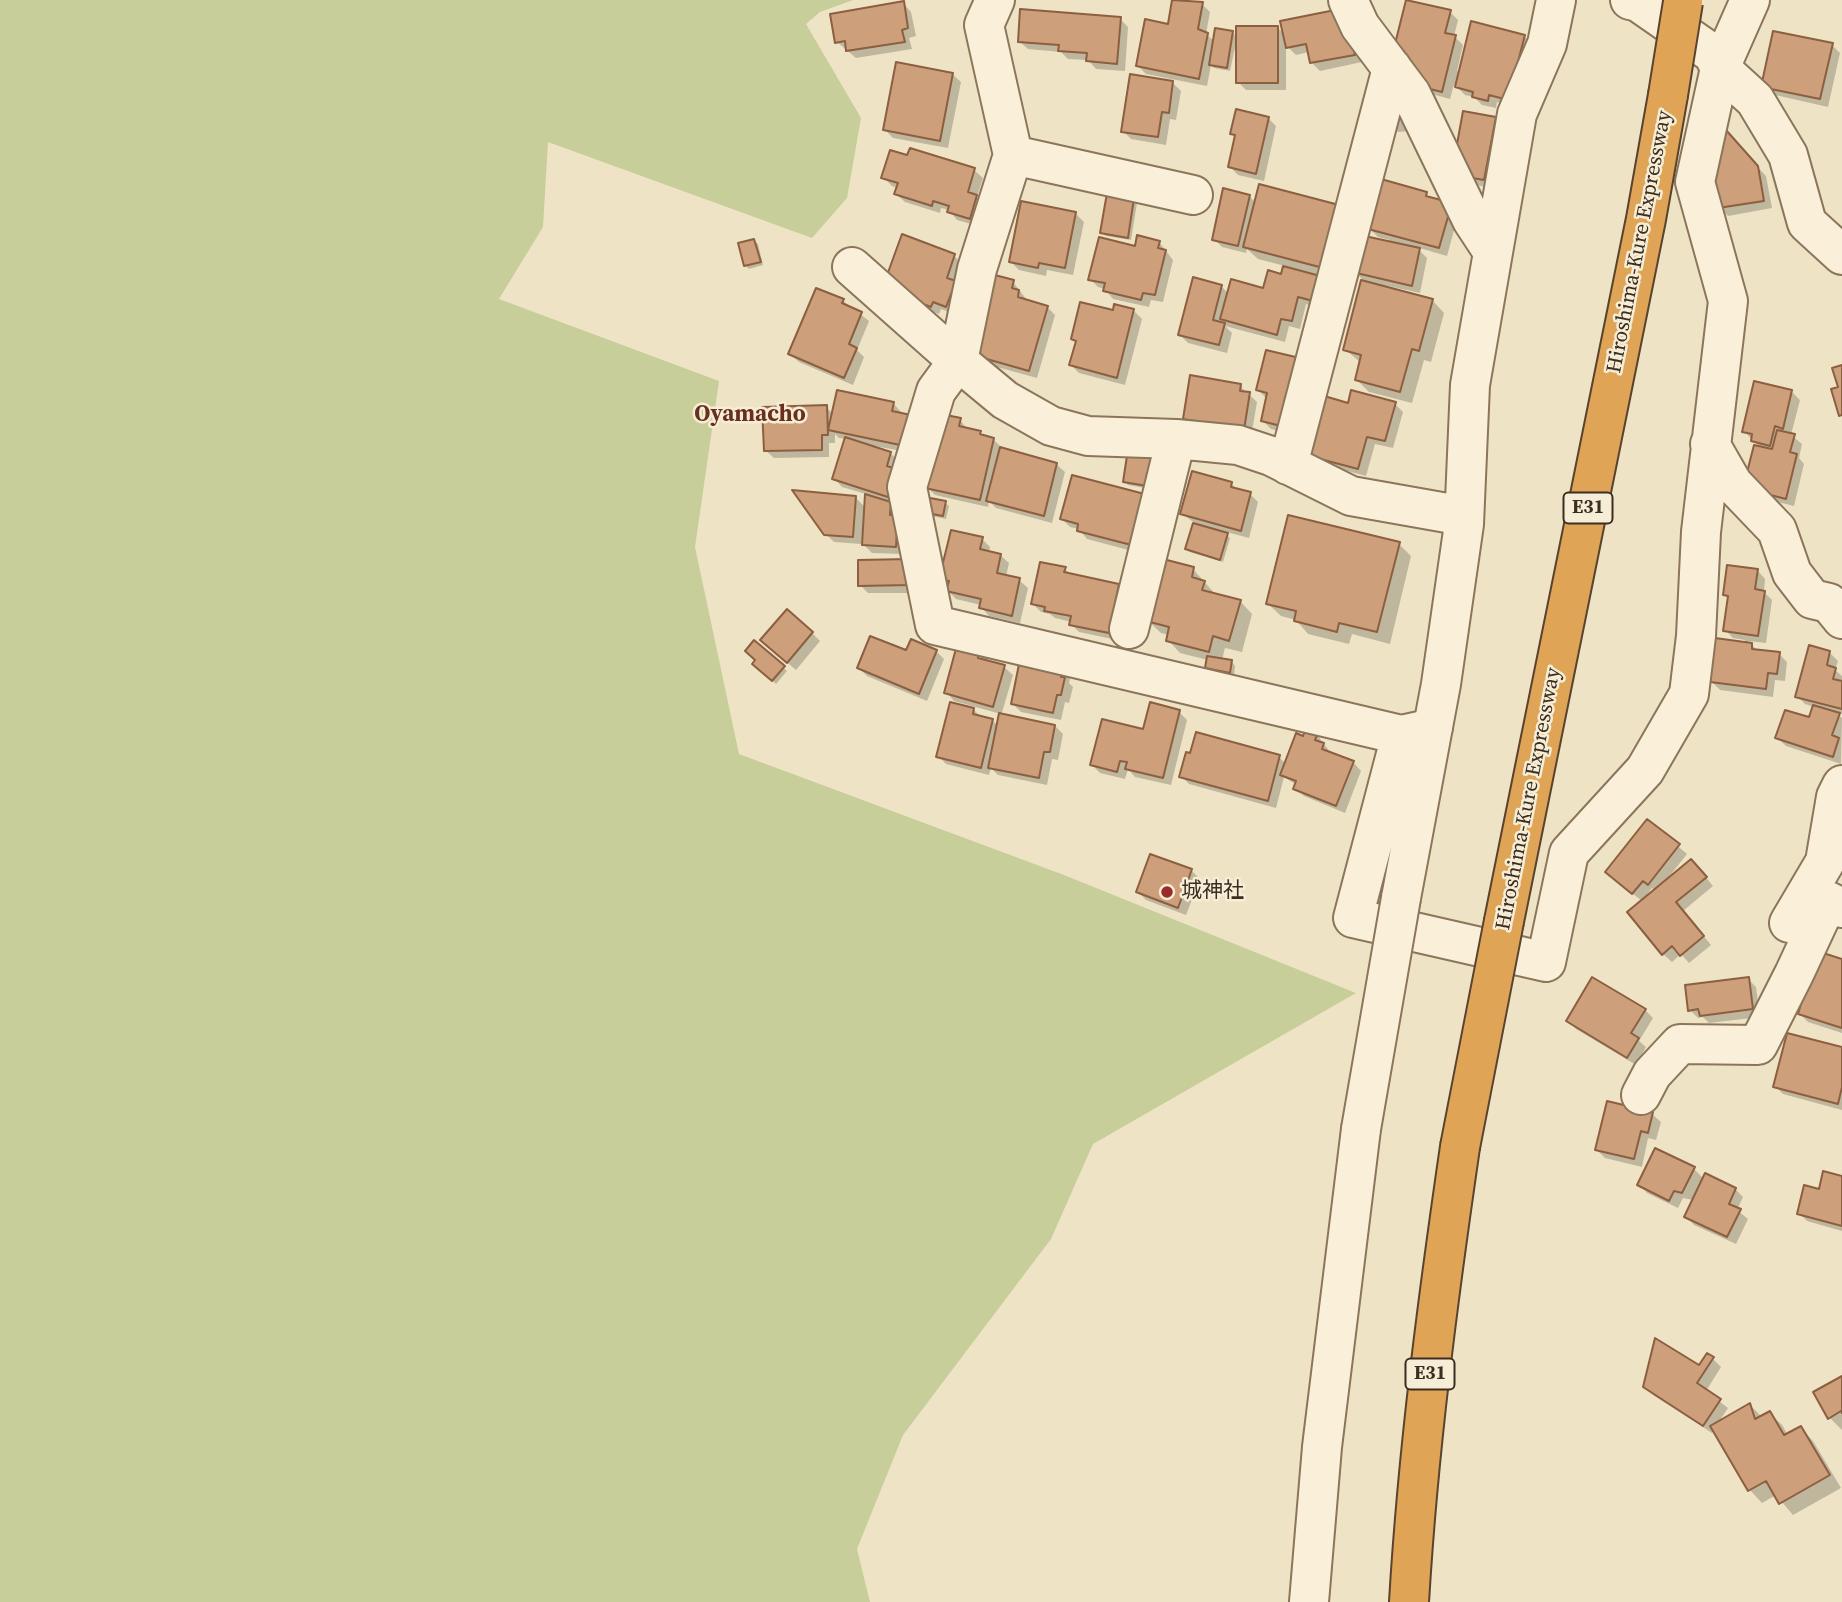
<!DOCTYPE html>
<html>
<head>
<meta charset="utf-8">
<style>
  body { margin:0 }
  canvas { display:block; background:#efe3c6 }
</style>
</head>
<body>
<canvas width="1842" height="1602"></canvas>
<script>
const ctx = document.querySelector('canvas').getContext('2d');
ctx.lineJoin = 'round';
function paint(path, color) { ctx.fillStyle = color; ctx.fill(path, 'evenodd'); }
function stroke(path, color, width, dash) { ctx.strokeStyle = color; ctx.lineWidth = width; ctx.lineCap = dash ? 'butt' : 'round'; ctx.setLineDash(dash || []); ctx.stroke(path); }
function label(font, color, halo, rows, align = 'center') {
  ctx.font = font + ' "Source Serif 4","Noto Sans JP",serif'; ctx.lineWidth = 5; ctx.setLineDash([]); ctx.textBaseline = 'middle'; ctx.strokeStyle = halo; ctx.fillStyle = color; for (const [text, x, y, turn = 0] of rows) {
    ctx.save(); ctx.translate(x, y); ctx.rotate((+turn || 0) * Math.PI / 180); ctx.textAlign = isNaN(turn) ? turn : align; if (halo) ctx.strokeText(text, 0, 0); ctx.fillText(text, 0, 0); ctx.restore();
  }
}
const green = new Path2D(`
  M0,0H853L820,12L806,24L861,118L847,198L812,238L548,142L543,227L499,299L719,381L695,547L739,754L1064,875L1356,993L1093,1144L1051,1239L903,1435L857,1549L870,1602H0Z`);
const shadow = new Path2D(`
  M1174,0L1202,4L1210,12L1206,34L1215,42L1233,33L1237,38L1230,71L1214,68L1211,65L1207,86L1146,74L1138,66L1169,26Z
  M903,3L911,12L916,36L909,38L912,49L856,58L837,42Z
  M1450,12L1458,20L1454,36L1463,45L1457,71L1460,72L1524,36L1532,45L1516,107L1497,102L1496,108L1482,105L1474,97L1465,95L1454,84L1450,99L1428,93L1396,48Z
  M1353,18L1362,62L1320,71L1311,62L1309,52L1296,55L1286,45V90H1246L1238,82L1278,28L1285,35Z
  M1120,19L1128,27L1125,71L1096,69L1088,60L1068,59L1061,52L1028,49L1019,41Z
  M1832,45L1840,53L1828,107L1771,94L1763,86Z
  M952,74L961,82L948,148L893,138L885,130Z
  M1172,82L1181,91L1176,120L1170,119L1166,145L1131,139L1123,131Z
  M1394,105L1410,131L1398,132L1395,128Z
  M1268,118L1276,126L1264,181L1238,175L1230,167L1236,137L1232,133Z
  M1495,119L1503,127L1492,188L1471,184L1464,170Z
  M1734,141L1766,176L1772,208L1728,216L1720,208Z
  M974,170L983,178L977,197L984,205L978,226L957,220L949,210L941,208L940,213L905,202L896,194L898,188L892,186L883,177Z
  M1426,193L1431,199L1459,212L1447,256L1416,247L1427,258L1420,293L1388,286L1387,289L1432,300L1444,313L1431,362L1424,360L1412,403L1369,392L1356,379L1361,363L1345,349L1363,280L1354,271L1389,243L1390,240L1378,237L1369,228Z
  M1249,196L1256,203L1342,208L1325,310L1306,304L1300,329L1289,326L1285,342L1225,326L1232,333L1227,353L1188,343L1180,335L1221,286L1229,294L1265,290L1282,276L1285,266L1258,259L1247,249L1246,253L1222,247L1214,239Z
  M1133,199L1137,203L1131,240L1106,236L1102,233Z
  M1075,213L1084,222L1073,275L1047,270L1046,276L1019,270L1011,262Z
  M754,241L758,244L763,265L749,269L746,266Z
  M1159,242L1173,260L1163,302L1151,300L1149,307L1113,299L1105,289L1098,287L1090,279L1136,248Z
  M954,256L963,264L954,314L941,309L939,314L892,296Z
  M1013,282L1027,300L1047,307L1055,315L1037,378L979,362Z
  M843,301L869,321L857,350L864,357L853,385L799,362L790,354Z
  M1134,311L1142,319L1125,385L1079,373L1071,365L1077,343L1073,339L1114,312Z
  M1312,369L1296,435L1271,429L1263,421L1266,398L1258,390Z
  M1756,383L1792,392L1800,400L1791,435L1802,444L1799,458L1804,464L1794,506L1753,496L1760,448L1744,431Z
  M1240,386L1257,402L1251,437L1193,427L1185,419Z
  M893,403L901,412L912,453L875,446V448L890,453L899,461V512L904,554L872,553L861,542V544L834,542L825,533L855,497L866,508V494L842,487L834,478L846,439L839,438L835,434V443H829V457L774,458L765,450L826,407L834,415Z
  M1395,404L1403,412L1393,448L1375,444L1366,476L1315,462L1349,405Z
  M960,420L968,430L980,433L985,437L993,439L1001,447L1056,464L1065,472L1052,523L996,508L989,501L988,507L935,495L927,487Z
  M1129,451L1156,490L1128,485L1125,482Z
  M1073,477L1151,556L1087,539L1079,529L1070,527L1062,519Z
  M1231,484L1238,490L1250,494L1258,502L1249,538L1223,531L1230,538L1223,562L1190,552L1187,549L1195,523L1182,514Z
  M945,503L949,506L946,519L927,515Z
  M982,539L990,547L989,553L1000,555L1009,563L1006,577L1019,580L1028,588L1020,623L989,616L981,607V605L956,599L948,591L949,586L941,578Z
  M1399,544L1411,556L1390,644L1352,634L1349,644L1308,634L1296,620L1281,616L1268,604Z
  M909,561L918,593H868L860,585Z
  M1065,569L1071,575L1119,585L1127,594L1117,640L1079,632L1071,624L1072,622L1055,618L1050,614L1041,612L1033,604Z
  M1193,569L1216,595L1240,601L1252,614L1242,652L1225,648L1222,660L1232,662L1235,666L1234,676L1210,671L1207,668L1208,660L1180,653L1168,640L1169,635L1161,633L1148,621Z
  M1757,570L1765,579L1764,592L1772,600L1766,643L1748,641L1759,652L1779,654L1787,662L1785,681L1775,680L1773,697L1720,690L1712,682L1744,644L1745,640L1733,638L1725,630L1730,600L1725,595Z
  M812,633L820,641L796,670L770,648Z
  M755,642L787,671L776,684L754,664L757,660Z
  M960,643L989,657L987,662L1004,667L1013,675L1001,716L1055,726L1063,734L1058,760L1052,759L1047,785L998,775L991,768L989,775L946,764L938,756L973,709L982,718L992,720L998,726L1001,714L954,701L946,692Z
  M936,651L944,659L927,701L867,676L859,668L907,653Z
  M1829,652L1838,661L1835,670L1842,676V714L1837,713L1842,718L1841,764L1786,746L1777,738L1810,719L1814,707L1805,704L1797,696Z
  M1061,670L1070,679L1069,683L1073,687L1069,703L1065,702L1061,720L1021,712L1013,704Z
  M1179,712L1187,720L1171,785L1135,777L1128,769L1125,779L1100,773L1092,765Z
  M1317,735L1331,753L1353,762L1361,771L1345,813L1304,796L1295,788L1297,785L1284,777L1276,808L1189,784L1181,776L1279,757L1286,764L1304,738Z
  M1648,821L1687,854L1668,878L1699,869L1713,886L1683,911L1711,945L1689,963L1681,954L1672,962L1663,954L1642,901L1615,880ZM1652,888L1655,890L1646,898L1645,897Z
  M1191,870L1200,879L1186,915L1146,900L1138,892Z
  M1842,961V1033L1808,1022L1800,1014Z
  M1748,979L1756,987L1760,1017L1709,1023L1703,1017L1698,1018L1690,1010Z
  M1645,1010L1653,1018L1639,1041L1646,1047L1636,1065L1576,1029L1568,1021Z
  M1842,1049V1110L1783,1094L1775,1086Z
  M1652,1114L1661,1122L1656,1140L1648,1138L1642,1167L1605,1158L1597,1150Z
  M1694,1169L1704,1179L1735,1189L1743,1197L1737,1210L1748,1219L1736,1244L1694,1225L1686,1216L1693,1200L1683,1198L1678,1208L1647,1193L1639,1184Z
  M1842,1178V1231L1807,1221L1799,1213L1820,1191Z
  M1713,1359L1721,1367L1706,1391L1728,1408L1718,1423L1750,1405L1762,1417L1769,1413L1782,1425L1788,1435L1801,1428L1813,1441L1841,1488L1793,1515L1776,1495L1762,1503L1750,1490L1714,1430L1712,1433L1653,1395L1644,1386L1699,1367Z
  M1842,1378V1430L1830,1418Z`);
const building = new Path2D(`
  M1172,0L1203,2L1198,29L1208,33L1199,79L1136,66L1145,19L1168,24Z
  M1406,0L1451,10L1445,33L1456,35L1442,92L1418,86L1399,71L1404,51L1394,48Z
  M904,1L908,28L902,30L905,42L846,51L845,41L835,43L830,14Z
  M1345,8L1355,55L1310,63L1306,44L1286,48L1280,21Z
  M1020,9L1121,17L1117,64L1086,61L1087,53L1058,51L1059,45L1018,42Z
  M1471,21L1525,35L1508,100L1489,95L1488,101L1472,97L1473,92L1455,87Z
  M1236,26H1278V83H1236Z
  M1215,28L1233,31L1227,68L1209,65Z
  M1773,31L1833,43L1820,99L1761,87Z
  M896,62L953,73L940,141L883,130Z
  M1130,74L1173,81L1169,113L1162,112L1158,137L1121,132Z
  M1236,109L1269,117L1256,174L1228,167L1235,135L1230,134Z
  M1463,111L1496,117L1484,180L1461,176L1454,161Z
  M1726,130L1758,166L1764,201L1718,208L1708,154Z
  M910,148L975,168L968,192L977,195L970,219L947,212L949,206L933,201L932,206L894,194L898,183L881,178L890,150L907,155Z
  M1381,179L1427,192L1426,196L1452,203L1439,248L1368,229Z
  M1259,184L1343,206L1327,269L1243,247Z
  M1223,188L1250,195L1238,246L1212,240Z
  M1107,193L1134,198L1128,238L1100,233Z
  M1021,201L1076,212L1065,268L1039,263L1038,268L1009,262Z
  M902,234L955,254L947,278L956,281L946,307L933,302L931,307L882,289Z
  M1137,235L1160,241L1158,248L1166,250L1155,295L1143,293L1141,300L1103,291L1105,283L1088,280L1099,237L1135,246Z
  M1360,235L1420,248L1412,286L1352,272Z
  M754,239L761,262L744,266L738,243Z
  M1283,266L1324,277L1317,302L1298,297L1292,321L1281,319L1277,335L1220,319L1231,279L1263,288L1268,270L1281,274Z
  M991,274L1014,280L1012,288L1019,290L1018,297L1048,306L1029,371L969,354Z
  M1193,277L1222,285L1213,320L1225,323L1219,345L1178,335Z
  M1361,280L1433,299L1419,351L1412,349L1400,392L1355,380L1361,355L1343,350Z
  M816,288L844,299L842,303L862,312L849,344L857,348L844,378L788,354Z
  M1080,302L1113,310L1114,304L1134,309L1117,378L1069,365L1076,341L1071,339Z
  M1266,350L1304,359L1289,428L1261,421L1267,393L1256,390Z
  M1842,365V415L1839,416L1831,389L1838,387L1832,368Z
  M1190,375L1241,384L1240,391L1250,392L1244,430L1183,419Z
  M1754,381L1792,390L1783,429L1775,426L1770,446L1751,441L1752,434L1742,432Z
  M837,390L894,402L892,411L911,415L905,446L828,430Z
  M1351,390L1396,402L1385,441L1367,437L1358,469L1305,455L1321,395L1348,403Z
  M827,405L828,435H822V450L764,451L762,407Z
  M941,414L961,418L959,426L981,431L980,434L994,438L980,500L925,488Z
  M1777,430L1795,434L1790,452L1797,454L1786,499L1743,488L1754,445L1772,449Z
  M845,437L891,452L887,466L902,471L894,499L832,479Z
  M1000,447L1057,463L1044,516L986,501Z
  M1128,449L1158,453L1153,487L1123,482Z
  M1192,471L1232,482L1231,487L1251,492L1241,531L1180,514Z
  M1072,475L1156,497L1143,548L1077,531L1078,524L1060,519Z
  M792,490L856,496L853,537L824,535Z
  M865,494L891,502L890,515H898L896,547L862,545Z
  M925,497L946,501L943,516L921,512Z
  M1288,515L1400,542L1377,632L1339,623L1337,632L1294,621L1296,611L1266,604Z
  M1193,523L1228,533L1220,560L1185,549Z
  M951,530L983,537L980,549L1001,554L997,573L1020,578L1012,616L979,608L981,599L946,591L949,581L939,579Z
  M910,559L911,585L858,586V560Z
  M1163,559L1194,567L1192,577L1205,581L1202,590L1241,600L1229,641L1213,636L1209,652L1166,641L1169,627L1146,621Z
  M1040,562L1066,567L1064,572L1119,584L1109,633L1069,625L1071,616L1044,611L1045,607L1031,604Z
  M1727,565L1758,569L1755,589L1765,591L1758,636L1723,631L1728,596L1723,595Z
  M787,609L813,632L787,663L760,640Z
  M870,636L906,650L911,639L937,650L919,694L857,668Z
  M1715,638L1752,643V649L1780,652L1777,674L1768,673L1766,689L1710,682Z
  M754,640L785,666L772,681L752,664L755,660L745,651Z
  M958,641L981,647L978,658L1005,665L993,707L944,693Z
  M1809,645L1830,651L1827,665L1836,668L1833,679L1842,681V709L1795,697Z
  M1207,656L1232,660L1230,673L1205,668Z
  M1020,659L1062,669L1061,677H1065L1061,695H1057L1053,713L1011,704Z
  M950,702L974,708L973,714L993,719L981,768L936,757Z
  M1150,702L1180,710L1163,778L1125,769L1127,762L1120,761L1117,772L1090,765L1102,719L1143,729Z
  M1813,705L1840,713L1832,735L1839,738L1833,757L1775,738L1785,710L1809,717Z
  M999,713L1055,725L1050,752H1044L1039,778L988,768Z
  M1306,728L1318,733L1315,740L1324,743L1322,749L1354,761L1336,806L1293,789L1296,781L1280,775L1296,733L1303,736Z
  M1196,732L1280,755L1268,801L1179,777L1186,752L1190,753Z
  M1647,819L1680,844L1648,885L1643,881L1632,894L1605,872Z
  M1150,854L1192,869L1178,908L1136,892Z
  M1691,859L1707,877L1676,902L1704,936L1680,956L1672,946L1662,955L1627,912Z
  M1817,951L1842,959V1028L1798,1014Z
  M1592,977L1646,1009L1631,1033L1639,1038L1627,1058L1566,1021Z
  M1749,977L1753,1009L1700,1016L1698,1009L1688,1011L1685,985Z
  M1787,1033L1842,1047V1087L1838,1104L1773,1087Z
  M1607,1101L1653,1112L1648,1133L1641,1131L1634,1159L1595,1150Z
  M1655,1148L1695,1167L1682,1193L1674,1191L1669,1201L1637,1185Z
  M1823,1171L1842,1176V1226L1797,1214L1804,1185L1819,1189Z
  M1705,1173L1736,1188L1729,1204L1741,1209L1727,1237L1684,1217Z
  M1655,1338L1699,1365L1707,1353L1714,1357L1697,1383L1721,1399L1703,1426L1643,1387Z
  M1842,1376V1413L1841,1411L1828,1419L1813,1392Z
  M1750,1403L1755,1419L1770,1411L1784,1435L1801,1426L1830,1475L1779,1504L1766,1481L1748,1491L1710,1426Z`);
const minor = new Path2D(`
  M1348,0L1360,26L1411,94L1472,220L1493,252
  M1630,0L1638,2L1713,54L1720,68L1755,100L1788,155L1807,223L1842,255
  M1013,155L1193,195
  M852,267L958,361
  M958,361L977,269L1013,155L984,25L995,0
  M1710,444L1733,484L1777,530L1792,573L1812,599L1829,603L1842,619
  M1288,465L1392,68
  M1129,629L1176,439
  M1433,728L1401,735L1353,918L1546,962L1569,853L1645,770L1689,694L1696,636L1701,532L1728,301L1695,182L1720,68L1750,0
  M1401,735L935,625L907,487L936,391L958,361L1005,400L1051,426L1088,436L1176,439L1238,445L1271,456L1351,496L1464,516
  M1401,898L1441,684L1464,524L1470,385L1517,114L1547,44L1556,0
  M1789,923L1825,862L1836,797L1842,785
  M1641,1095L1652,1074L1680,1044L1758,1045L1794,974L1828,901L1842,908
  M1309,1602L1322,1447L1361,1129`);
const motorway = new Path2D(`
  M1504,921L1646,219L1668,95
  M1409,1602C1418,1450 1438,1298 1460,1147`);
const minorBridge = new Path2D(`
  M1361,1129L1401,898`);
const motorwayBridge = new Path2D(`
  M1668,95L1683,2
  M1460,1147L1504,921`);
const markers = [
  [1167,892,7,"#9b2a2a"]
];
const shields = [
  [1588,508,49],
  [1430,1374,49]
];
const shieldNames = [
  ["E31",1588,508],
  ["E31",1430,1374]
];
const streetNames = [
  ["Hiroshima-Kure Expressway",1640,242,-79],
  ["Hiroshima-Kure Expressway",1529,799,-79]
];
const poiNames = [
  ["城神社",1181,892]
];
const neighbourhoodNames = [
  ["Oyamacho",750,415]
];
paint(green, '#c7ce99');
paint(shadow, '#0003');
paint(building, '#ce9f7b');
stroke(building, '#8b5f40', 2);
stroke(minor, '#8b755b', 42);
stroke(motorway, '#59432f', 42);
stroke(minor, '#faf0da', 38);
stroke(motorway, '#dfa456', 38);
stroke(minorBridge, '#8b755b', 42, []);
stroke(motorwayBridge, '#59432f', 42, []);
stroke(minorBridge, '#faf0da', 38);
stroke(motorwayBridge, '#dfa456', 38);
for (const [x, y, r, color] of markers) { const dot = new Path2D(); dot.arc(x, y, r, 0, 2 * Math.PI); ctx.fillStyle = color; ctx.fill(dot); stroke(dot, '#f6edd6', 2.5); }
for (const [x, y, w] of shields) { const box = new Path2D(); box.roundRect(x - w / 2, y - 15.5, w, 31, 5); ctx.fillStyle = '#f6edd6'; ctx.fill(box); stroke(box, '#3b2d1f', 2); }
label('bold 19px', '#3b2d1f', null, shieldNames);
label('21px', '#3b2d1f', '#f6edd6', streetNames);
label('21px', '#3b2d1f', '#f6edd6', poiNames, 'left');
label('bold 23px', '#692e1e', '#f6edd6', neighbourhoodNames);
</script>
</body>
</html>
